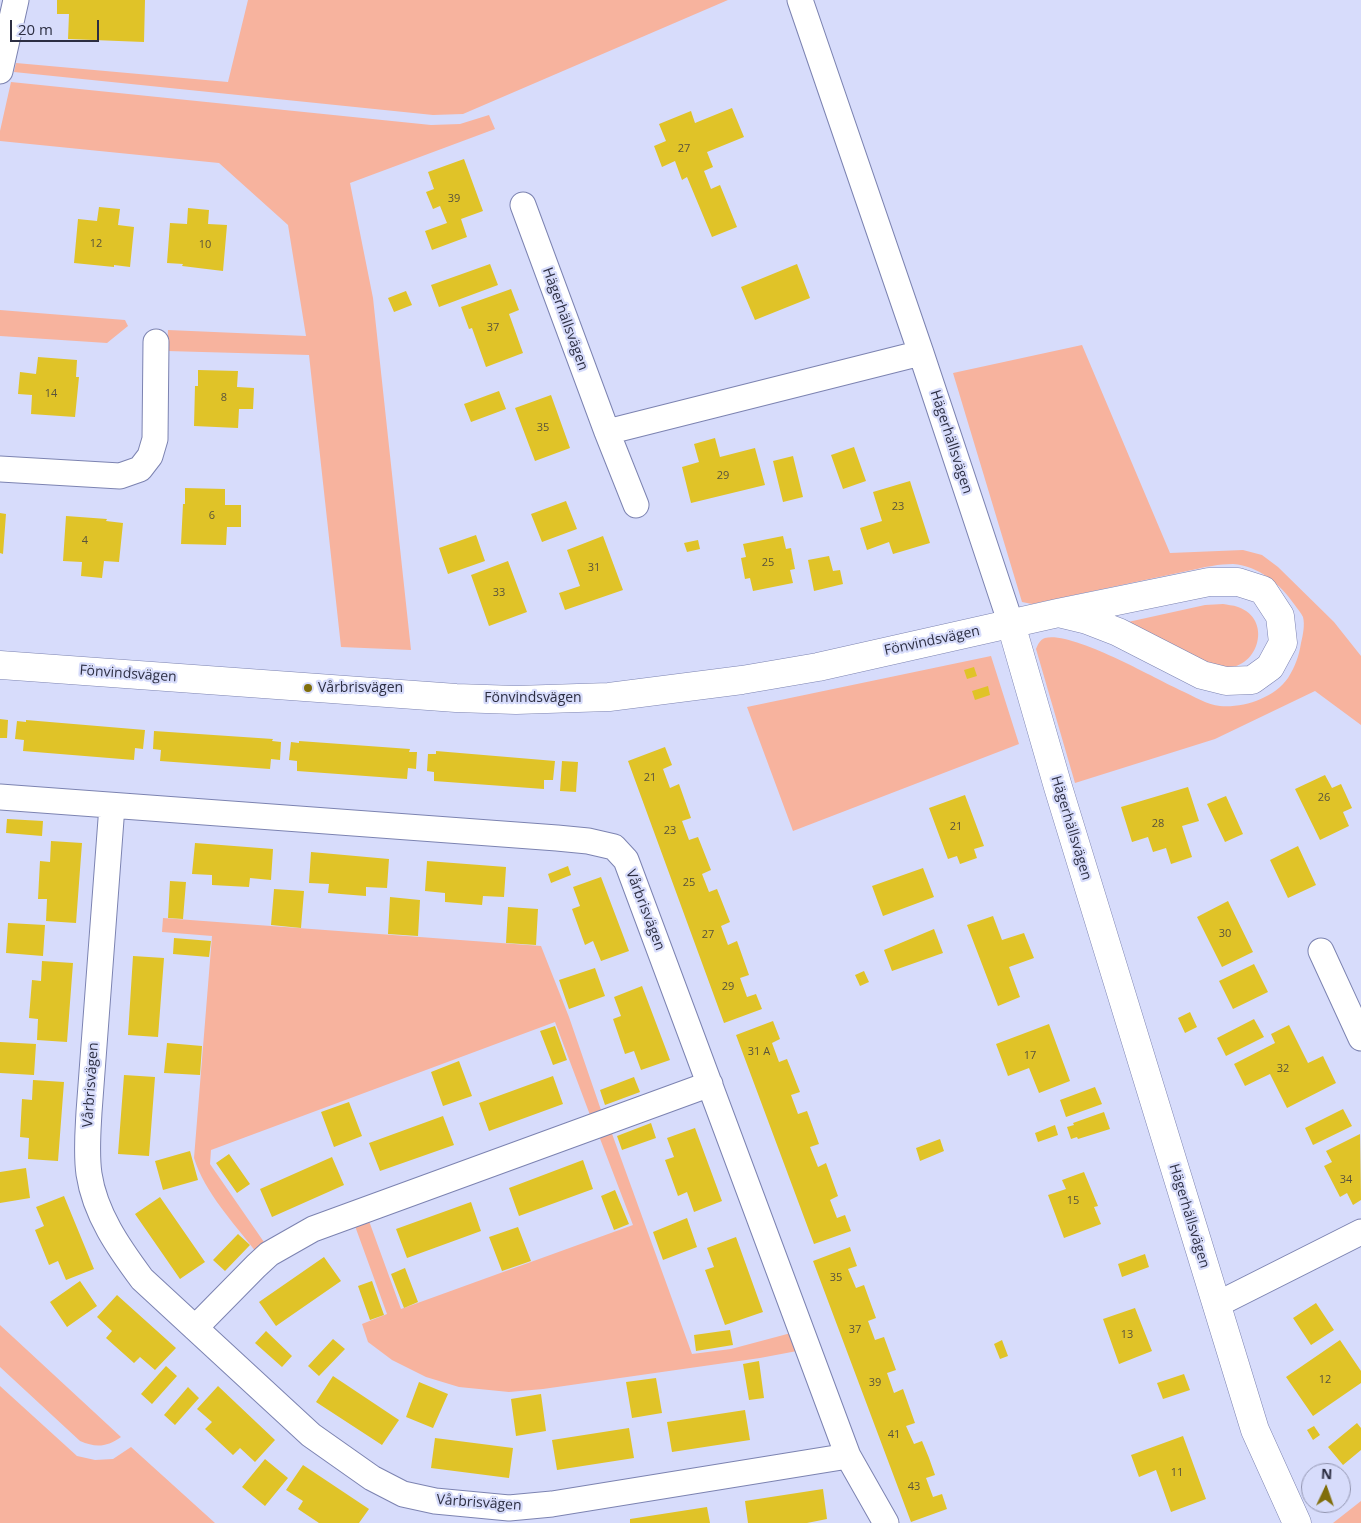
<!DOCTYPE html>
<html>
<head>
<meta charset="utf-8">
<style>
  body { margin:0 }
  #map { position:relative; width:1361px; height:1523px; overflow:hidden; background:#d7dcfb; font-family:"Open Sans",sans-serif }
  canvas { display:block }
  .north { position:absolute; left:1301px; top:1463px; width:50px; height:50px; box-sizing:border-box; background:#d7dcfb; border:1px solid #9396b1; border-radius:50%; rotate:3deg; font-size:14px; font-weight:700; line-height:20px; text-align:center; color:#2c2e42 }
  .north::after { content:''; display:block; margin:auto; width:18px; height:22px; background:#806e0b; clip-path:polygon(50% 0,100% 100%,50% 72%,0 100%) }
  .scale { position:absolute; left:10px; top:20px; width:89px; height:22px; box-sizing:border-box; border:2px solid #2c2e42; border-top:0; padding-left:6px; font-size:15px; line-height:18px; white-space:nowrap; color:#2c2e42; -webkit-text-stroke:4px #d7dcfb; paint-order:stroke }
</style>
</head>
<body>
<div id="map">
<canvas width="1361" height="1523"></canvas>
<div class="north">N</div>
<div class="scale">20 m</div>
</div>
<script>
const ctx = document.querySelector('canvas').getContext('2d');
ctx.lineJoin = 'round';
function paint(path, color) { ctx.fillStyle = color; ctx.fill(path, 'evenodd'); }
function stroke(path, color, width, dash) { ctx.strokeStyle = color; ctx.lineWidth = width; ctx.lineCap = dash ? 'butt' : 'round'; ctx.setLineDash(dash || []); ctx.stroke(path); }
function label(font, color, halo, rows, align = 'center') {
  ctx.font = font + ' "Open Sans",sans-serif'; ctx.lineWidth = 4.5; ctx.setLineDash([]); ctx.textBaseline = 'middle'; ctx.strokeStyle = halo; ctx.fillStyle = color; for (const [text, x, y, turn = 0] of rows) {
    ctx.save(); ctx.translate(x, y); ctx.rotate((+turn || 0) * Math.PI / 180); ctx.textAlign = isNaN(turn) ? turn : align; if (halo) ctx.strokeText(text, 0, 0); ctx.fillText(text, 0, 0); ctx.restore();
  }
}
const green = new Path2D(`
  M248,0H728L463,114L433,115L14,72L16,63L228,82Z
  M11,82L431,125L460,124L489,115L495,129L350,183L373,298L411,650L341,647L309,355L167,351L168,330L306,336L288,225L219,163L0,141V131Z
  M0,310L125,320L128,326L107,343L0,336Z
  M1082,345L1170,553L1243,550L1262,555L1278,567L1334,622L1361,656V725L1315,691L1215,739L1075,783L1036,649C1038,644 1040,640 1045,638C1072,631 1154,678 1182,691C1193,696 1208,705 1220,706C1244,708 1274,698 1288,678C1295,667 1299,656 1301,643C1303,635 1305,625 1303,617C1301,613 1297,608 1294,604C1280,584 1259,566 1233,564C1219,564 1205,567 1192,570L1032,604L1022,602L953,373Z
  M1223,604C1227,605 1233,605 1238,607C1275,620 1257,675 1218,667C1206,665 1194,657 1183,651C1165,641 1146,631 1128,622L1205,605Z
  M991,656L1019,744L793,831L747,707Z
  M163,918L541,946L569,1017L601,1110L590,1115L555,1022L211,1150L210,1164L266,1245L256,1252C234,1223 205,1193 194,1158L212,936L162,932Z
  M611,1131L692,1354L731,1349L791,1333L797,1351L760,1358L543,1389L509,1392L459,1387L426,1377L392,1360L368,1342L362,1324L387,1314L355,1226L369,1221L401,1309L633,1225L599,1136Z
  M0,1325L121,1437C107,1447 96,1448 80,1441L0,1367Z
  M0,1386L77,1456L95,1460L113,1459L131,1447L215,1523H0Z
  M1361,1501V1523H1333Z`);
const building = new Path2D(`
  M57,0H145L144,42L68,39L69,14H57Z
  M732,108L744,137L707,152L713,167L704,171L711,189L720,185L737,227L712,237L687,177L682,180L675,161L662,167L654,146L666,141L659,124L691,111L695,123Z
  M464,159L483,211L461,219L467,237L432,250L425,231L447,223L440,206L433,209L426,192L434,189L428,172Z
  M99,207L120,209L118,225L134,227L130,267L114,265V267L74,263L78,219L97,221Z
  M188,208L209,210L208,224L227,225L223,271L182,266L183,264L167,263L170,223L187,224Z
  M490,264L498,285L439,307L431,285Z
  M797,264L810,298L755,320L741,287Z
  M511,289L519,310L509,314L523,353L486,367L472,328L469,329L461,307Z
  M406,291L412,305L394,312L388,298Z
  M38,357L77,360L76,377H79L75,417L31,414L32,395L18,394L20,372L36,374Z
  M198,370L238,371L237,387L254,388L253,409H239L238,428L194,426L195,386H198Z
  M499,391L506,409L471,422L464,404Z
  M551,395L570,448L535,461L515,408Z
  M715,438L720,457L755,448L765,485L691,503L682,467L699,462L694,444Z
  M854,447L866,481L843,489L831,455Z
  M793,456L803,497L783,502L773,461Z
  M910,481L930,543L893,554L889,542L867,550L860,528L882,521L873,492Z
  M185,488L225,489V505H241V527H227L226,545L181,544L183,504H185Z
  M566,501L577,529L542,542L531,514Z
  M0,513L6,514L3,554L0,553Z
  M66,516L107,519L106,521L123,523L119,562L104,561L102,578L81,576L82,562L63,561Z
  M476,535L485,561L448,574L439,548Z
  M603,536L623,590L565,610L559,593L580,586L567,550Z
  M783,536L786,549L791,548L795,569L790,570L793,583L753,591L750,578L745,579L741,558L746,557L743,544Z
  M698,540L700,549L687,552L684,543Z
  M829,556L833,571L840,570L843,584L814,591L808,560Z
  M508,561L527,612L489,626L471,575Z
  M974,667L977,676L967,679L964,670Z
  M988,686L990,695L975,700L972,691Z
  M0,719L8,720L7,738H0Z
  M26,720L145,730L143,749L135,748L134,760L23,751L24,740L15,739L17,721L26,722Z
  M154,731L273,739L272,741L281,742L280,760L271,759L270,769L160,761L161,750L153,749Z
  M299,741L410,749L409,752H417L416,769L408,768L407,779L297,771V761L289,760L291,742L299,743Z
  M665,747L672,765L663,769L670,788L679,784L691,818L682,821L689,840L698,837L711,870L702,874L709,892L717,889L730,922L721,926L728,945L737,941L749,975L740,978L747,997L756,994L762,1009L724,1023L628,761Z
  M436,751L555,761L553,780H544V789L434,781V772L427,771L428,754H436Z
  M562,761L578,762L576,792L560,791Z
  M1325,775L1332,788L1341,784L1352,808L1343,812L1349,826L1320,840L1295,789Z
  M1188,787L1199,821L1182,826L1192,857L1171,864L1166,848L1153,852L1148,837L1132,842L1121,807Z
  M965,795L984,846L974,849L977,858L960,864L957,856L948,859L929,808Z
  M1226,796L1243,834L1225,842L1207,804Z
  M7,819L43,821L42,836L6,833Z
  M51,841L82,843L76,923L46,921L47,899H38L40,861L50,862Z
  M195,843L273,849L271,880L250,878L249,887L212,885V875L192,874Z
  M1298,846L1316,885L1288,898L1270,860Z
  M311,852L389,859L387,888L366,887V896L328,893L329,884L309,883Z
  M427,861L506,867L504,897L483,896L482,905L445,902V893L425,891Z
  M568,866L571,875L551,883L548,874Z
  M923,868L934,897L883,916L872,886Z
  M601,877L629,951L601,961L593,941L585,945L572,909L580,906L573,887Z
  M170,881L186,882L183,919L168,918Z
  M274,889L304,891L301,928L271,925Z
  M390,897L420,900L418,936L388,934Z
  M1228,901L1253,952L1222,967L1197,917Z
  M508,907L538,909L536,945L506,943Z
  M993,916L1002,940L1024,933L1034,958L1009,967L1020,997L998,1006L967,925Z
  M8,923L45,925L43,956L6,953Z
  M934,929L943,953L892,971L884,950Z
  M174,938L211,941L209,957L173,954Z
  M133,956L164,958L158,1037L128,1035Z
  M42,961L73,963L67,1042L37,1040L38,1019L29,1018L32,980L41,981Z
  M1254,964L1268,992L1233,1009L1219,981Z
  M595,968L605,996L569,1009L559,980Z
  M864,971L869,982L860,986L855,975Z
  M642,986L670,1060L641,1070L634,1051L625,1054L613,1019L621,1016L614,997Z
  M1190,1012L1197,1027L1185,1033L1178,1018Z
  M1254,1019L1264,1037L1226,1056L1217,1038Z
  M773,1021L780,1039L772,1043L779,1062L787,1059L800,1092L791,1095L798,1114L807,1111L819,1144L810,1147L818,1167L826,1163L838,1196L830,1200L837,1218L845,1215L851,1231L814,1244L736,1035Z
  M1049,1024L1070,1081L1039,1093L1029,1068L1008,1076L996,1044Z
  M1289,1025L1308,1063L1323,1056L1336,1083L1287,1108L1270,1074L1245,1086L1234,1064L1275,1043L1271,1034Z
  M555,1026L567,1060L553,1065L540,1031Z
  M0,1042L36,1044L34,1075L0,1073Z
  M167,1043L202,1046L200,1075L164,1073Z
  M459,1061L472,1096L443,1106L431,1072Z
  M124,1075L155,1077L149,1156L118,1154Z
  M553,1076L563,1104L489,1131L479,1103Z
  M634,1077L640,1092L605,1105L600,1090Z
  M33,1080L64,1082L58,1161L28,1159L29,1138L20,1137L22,1099L32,1100Z
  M1095,1087L1102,1104L1066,1117L1060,1100Z
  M349,1102L362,1136L334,1147L321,1112Z
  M1343,1109L1352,1126L1313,1145L1305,1128Z
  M1104,1112L1110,1129L1078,1139L1077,1137L1071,1139L1067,1127L1074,1125L1073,1123Z
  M443,1116L454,1145L380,1171L369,1143Z
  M651,1123L656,1138L622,1150L617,1136Z
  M1055,1125L1058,1135L1038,1142L1035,1133Z
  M695,1128L722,1201L694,1212L687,1192L678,1196L665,1160L674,1157L667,1138Z
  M1360,1134L1361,1200L1353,1205L1347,1193L1340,1197L1324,1166L1332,1162L1326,1151Z
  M940,1139L944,1151L920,1161L916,1148Z
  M190,1151L198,1180L163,1190L155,1161Z
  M229,1154L250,1184L237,1193L216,1163Z
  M332,1157L344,1185L272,1217L260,1189Z
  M583,1160L593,1189L519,1216L509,1188Z
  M26,1168L30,1198L0,1203V1172Z
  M1084,1172L1098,1206L1094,1207L1101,1224L1064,1238L1048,1195L1066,1189L1062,1180Z
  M615,1190L629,1224L614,1230L601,1196Z
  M64,1196L94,1269L66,1280L58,1261L49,1265L35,1230L44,1226L36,1207Z
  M160,1197L205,1262L180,1279L135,1214Z
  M471,1202L481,1231L407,1258L396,1229Z
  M687,1218L697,1247L663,1260L653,1232Z
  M518,1227L531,1261L502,1271L489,1237Z
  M238,1234L250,1245L225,1271L213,1260Z
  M736,1237L763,1312L725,1325L705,1270L714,1267L707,1248Z
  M850,1247L857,1266L848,1269L856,1288L864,1285L876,1318L868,1321L875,1340L884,1337L896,1370L887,1373L894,1393L903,1389L915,1423L906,1426L914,1444L922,1441L929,1458L935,1475L926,1478L933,1497L942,1494L947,1509L911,1522L813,1261Z
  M1145,1254L1149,1267L1122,1277L1118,1264Z
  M324,1257L341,1281L276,1326L259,1302Z
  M405,1268L418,1302L404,1308L391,1274Z
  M80,1281L97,1306L67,1327L50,1302Z
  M372,1281L384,1315L370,1320L358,1286Z
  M117,1295L176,1348L155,1370L140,1357L134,1363L106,1338L112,1331L97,1317Z
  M1316,1303L1334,1330L1311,1345L1293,1318Z
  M1135,1308L1152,1351L1119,1364L1103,1319Z
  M730,1330L733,1345L696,1351L694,1335Z
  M266,1331L292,1356L282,1367L255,1343Z
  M333,1339L345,1349L319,1376L308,1366Z
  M1002,1340L1008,1356L1000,1359L994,1344Z
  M1340,1340L1361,1371V1383L1313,1416L1286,1377Z
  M759,1361L764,1398L749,1400L743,1364Z
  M166,1366L177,1376L152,1404L141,1394Z
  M1184,1374L1190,1390L1163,1399L1157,1383Z
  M333,1376L399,1420L382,1445L316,1402Z
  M656,1378L662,1413L632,1418L626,1382Z
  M419,1382L448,1394L433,1428L406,1417Z
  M218,1386L275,1440L255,1462L240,1448L233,1455L205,1429L212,1422L197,1409Z
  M188,1387L199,1398L175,1425L164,1415Z
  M541,1394L546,1431L516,1436L511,1399Z
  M745,1410L750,1440L672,1452L667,1422Z
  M1357,1423L1361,1428V1450L1343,1465L1328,1447Z
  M1314,1426L1320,1435L1313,1440L1307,1430Z
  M629,1428L634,1458L557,1470L552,1440Z
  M1183,1436L1206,1499L1171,1512L1156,1470L1139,1477L1131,1455Z
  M435,1438L513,1448L509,1478L431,1468Z
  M265,1459L288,1478L265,1506L242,1487Z
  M303,1465L369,1509L359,1523H319L298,1509L303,1501L286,1490Z
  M823,1489L827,1519L807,1523H748L745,1501Z
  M707,1507L710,1523H630V1519Z`);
const minor = new Path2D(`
  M800,0L921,353L1011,624
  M0,71L16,0
  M523,205L607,432L921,353
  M607,432L636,505
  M0,469L120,476L140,469L150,456L155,439L156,342
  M0,797L557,838L588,841L614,847L626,860L848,1456L886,1523
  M112,806L89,1112C88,1132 86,1153 89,1174C95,1214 119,1248 142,1279L311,1435L372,1478L403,1494L435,1501L509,1508L552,1504L848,1456
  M1321,951L1361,1038
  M1216,1305L1361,1232
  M195,1328L256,1266L269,1254L313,1229L710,1084`);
const tertiary = new Path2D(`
  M1011,624L1058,787L1255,1430L1297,1523
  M0,665L456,698L516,700L609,697L742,680L818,667L1058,613L1209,582H1238L1263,590L1280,616L1283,643L1270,667L1252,680L1226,681L1202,675L1118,632L1087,620L1058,613`);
const markers = [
  [308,688,5,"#806e0b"]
];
const numberNames = [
  ["27",684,149],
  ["39",454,199],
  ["12",96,244],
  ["10",205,245],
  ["37",493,328],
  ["14",51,394],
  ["8",224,398],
  ["35",543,428],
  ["29",723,476],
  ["23",898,507],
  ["6",212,516],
  ["4",85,541],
  ["25",768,563],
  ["31",594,568],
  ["33",499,593],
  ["21",650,778],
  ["26",1324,798],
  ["28",1158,824],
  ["21",956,827],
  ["23",670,831],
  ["25",689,883],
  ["30",1225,934],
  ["27",708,935],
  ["29",728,987],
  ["31 A",759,1052],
  ["17",1030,1056],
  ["32",1283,1069],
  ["34",1346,1180],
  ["15",1073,1201],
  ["35",836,1278],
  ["37",855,1330],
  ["13",1127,1335],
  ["12",1325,1380],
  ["39",875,1383],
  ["41",894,1435],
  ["11",1177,1473],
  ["43",914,1487]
];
const streetNames = [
  ["Hägerhällsvägen",565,319,70],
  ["Hägerhällsvägen",951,442,72],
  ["Fönvindsvägen",932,641,-12],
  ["Fönvindsvägen",128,674,4],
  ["Fönvindsvägen",533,698],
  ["Hägerhällsvägen",1071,828,73],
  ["Vårbrisvägen",645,910,69],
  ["Vårbrisvägen",91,1085,-86],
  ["Hägerhällsvägen",1189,1216,73],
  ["Vårbrisvägen",479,1503,4]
];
const poiNames = [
  ["Vårbrisvägen",318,688]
];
paint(green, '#f7b39e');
paint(building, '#e0c328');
stroke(minor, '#7c83b1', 27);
stroke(tertiary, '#7c83b1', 29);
stroke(minor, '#fff', 25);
stroke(tertiary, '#fff', 28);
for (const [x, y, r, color] of markers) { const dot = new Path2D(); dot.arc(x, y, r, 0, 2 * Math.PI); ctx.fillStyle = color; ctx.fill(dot); stroke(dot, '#d7dcfb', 2); }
label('11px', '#59533c', null, numberNames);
label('14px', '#2c2e42', '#d7dcfb', streetNames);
label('14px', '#2c2e42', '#d7dcfb', poiNames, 'left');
</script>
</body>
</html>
